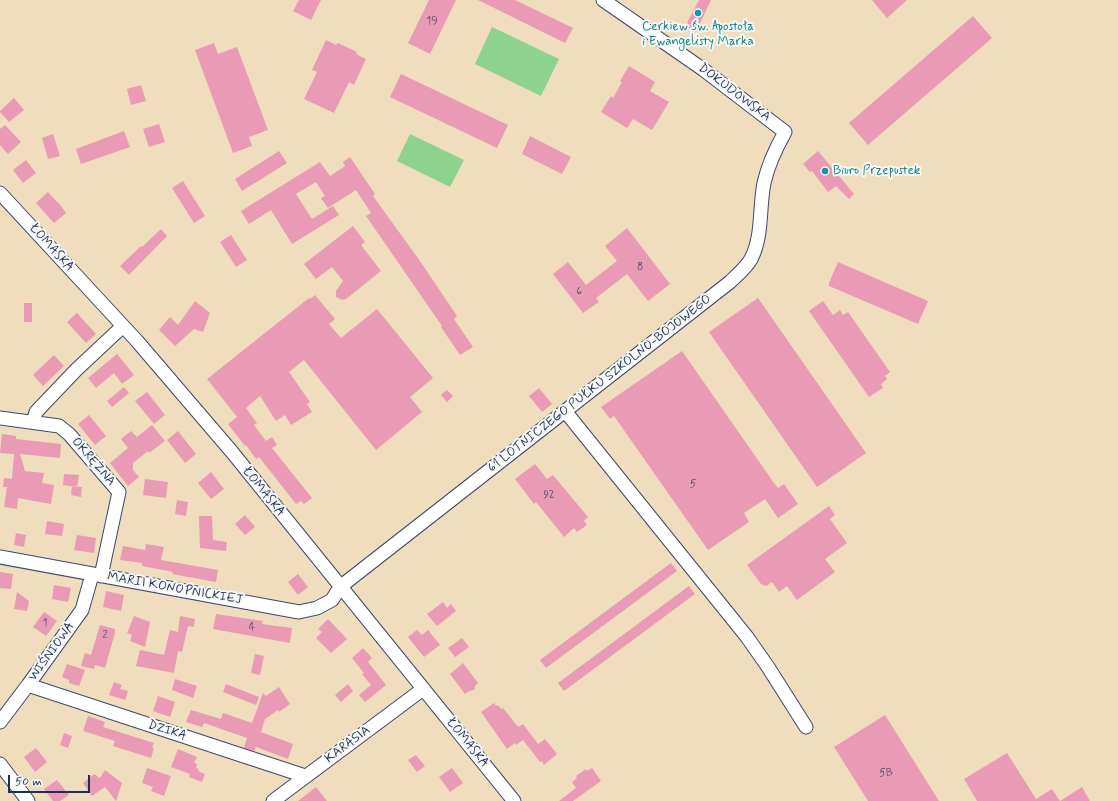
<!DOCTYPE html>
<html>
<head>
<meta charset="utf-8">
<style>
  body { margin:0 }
  #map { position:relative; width:1118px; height:801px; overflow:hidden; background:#efddbd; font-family:Mynerve,sans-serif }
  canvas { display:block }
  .scale { position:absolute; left:8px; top:775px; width:82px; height:18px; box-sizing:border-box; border:2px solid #1b2f5e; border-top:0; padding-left:5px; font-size:12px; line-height:14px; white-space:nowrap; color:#1b2f5e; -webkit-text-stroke:3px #f6f6f2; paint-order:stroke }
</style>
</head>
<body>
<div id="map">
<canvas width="1118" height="801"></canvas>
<div class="scale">50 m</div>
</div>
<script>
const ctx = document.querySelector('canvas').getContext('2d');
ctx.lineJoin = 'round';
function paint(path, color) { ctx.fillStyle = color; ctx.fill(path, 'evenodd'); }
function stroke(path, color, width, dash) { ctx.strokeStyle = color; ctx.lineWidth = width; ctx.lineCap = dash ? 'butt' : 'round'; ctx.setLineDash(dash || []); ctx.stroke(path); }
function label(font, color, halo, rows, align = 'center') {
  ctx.font = font + ' Mynerve,sans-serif'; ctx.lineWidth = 4; ctx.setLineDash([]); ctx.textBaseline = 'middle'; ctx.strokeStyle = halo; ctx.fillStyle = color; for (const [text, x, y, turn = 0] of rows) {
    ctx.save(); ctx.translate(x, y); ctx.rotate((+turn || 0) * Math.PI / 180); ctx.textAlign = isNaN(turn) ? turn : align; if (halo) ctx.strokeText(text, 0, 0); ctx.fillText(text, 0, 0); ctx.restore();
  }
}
const green = new Path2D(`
  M492,27L559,59L541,96L475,64Z
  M410,134L464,160L450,187L397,161Z`);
const building = new Path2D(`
  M299,0H321L311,20L293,11Z
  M429,0H456L430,54L408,43Z
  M478,0H515L573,28L565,43Z
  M699,0H711L696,32L685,27Z
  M872,0H907L887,18Z
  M973,16L992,38L868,145L849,123Z
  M326,40L336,45L338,43L357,52L356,54L366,59L354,85L349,82L334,113L304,99L317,72L312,70Z
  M214,43L218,54L237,47L268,130L249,137L252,146L233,153L195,50Z
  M629,66L655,82L650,91L669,102L652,130L633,119L627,128L601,112L611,96L613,98L622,82L620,81Z
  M401,74L508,125L497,148L390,97Z
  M141,85L146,101L131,105L127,89Z
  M14,98L24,110L9,122L0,112V111Z
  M159,124L165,142L149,147L143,129Z
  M5,125L21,142L8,154L0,145V129Z
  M124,131L130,147L81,164L76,149Z
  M53,134L60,156L48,159L42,138Z
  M530,136L571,157L562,174L522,154Z
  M279,151L287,163L242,191L235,179Z
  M818,151L854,194L849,199L836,186L828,192L812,171L810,172L803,164Z
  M350,157L375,194L373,196L420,261L457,316L454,319L473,347L460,355L441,327L442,326L366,216L371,213L356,190L328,208L321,198L325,196L316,182L296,194L312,219L333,206L339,215L292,244L271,210L249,224L241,211L320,162L330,176L345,166L343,162Z
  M26,160L36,173L23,183L13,170Z
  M183,181L205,216L194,223L172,188Z
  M48,192L57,202H58L66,213L54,223L36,203Z
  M353,226L365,242L361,245L381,271L346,299L342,300L336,297V291L343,281L332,267L316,279L304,264Z
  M627,228L670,284L648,301L627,274L596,298L599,302L583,313L553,274L568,262L586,285L617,261L605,246Z
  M161,229L167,236L129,275L120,266L141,246L142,247Z
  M231,235L247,260L236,267L220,242Z
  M838,262L928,301L918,324L829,286V283Z
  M315,295L335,319L329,324L341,338L377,309L433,378L410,397L422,412L376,450L304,360L289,372L310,402L307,404L312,412L291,425L285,415L276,421L260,396L246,408L257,423L254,425L266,441L272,437L277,445L272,448L312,498L304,504L301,501L296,504L259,457L256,459L246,445L245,446L228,424L237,417L207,379L309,298L310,299Z
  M758,298L866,453L817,487L709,332Z
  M195,301L210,313L203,332L194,329L175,346L159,330L170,317L178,325Z
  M823,301L833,315L840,310L843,315L848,312L890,372L885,376L887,379L881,384L883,388L869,397L809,311Z
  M24,303H32V322H24Z
  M77,313L96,334L86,343L67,322Z
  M682,351L774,483L778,488L784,484L798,504L778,518L765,499L744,513L749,522L708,550L614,416L610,419L601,407Z
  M117,354L134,375L122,384L114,373L96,388L88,378Z
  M54,355L64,366L43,386L33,375Z
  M124,387L129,393L112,407L107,401Z
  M539,388L552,404L542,412L529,396Z
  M447,390L453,396L447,402L441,395Z
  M147,392L165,415L154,424L135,401Z
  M89,415L106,436L95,445L78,424Z
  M152,425L165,441L149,453L148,451L133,463V470L139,477L128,486L110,463L128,448L121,439L131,431L137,437Z
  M178,431L196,454L185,463L167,440Z
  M2,434L16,436V439L61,444L60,458L20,454L25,471L44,473L42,483L54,485L51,504L18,498L17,509L4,507L7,487H3L4,478L12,479L14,454L0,453Z
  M535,464L547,479L553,475L588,517L584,521L587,525L577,532L574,528L564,537L536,502L534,504L515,479Z
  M211,472L224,489L211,499L198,483Z
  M64,474L79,475L77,487L63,485Z
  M145,479L168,482L166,498L143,495Z
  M72,486L82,487L81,497L71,495Z
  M177,500L188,502L186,516L175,514Z
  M829,506L835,515L830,519L847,543L825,559L835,572L797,600L787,586L779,592L772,582L766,586L761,584L747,565Z
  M245,515L255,527L245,535L235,524Z
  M199,516H212L213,540L227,542L226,551L200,548Z
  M47,521L64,524L62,536L45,534Z
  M16,533L26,535L24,547L14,545Z
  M77,535L96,538L94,553L74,550Z
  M146,544L164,547L161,560L218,570L216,582L172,574L173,572L142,566V563L120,560L123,546L145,550Z
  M671,563L677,571L546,668L540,660Z
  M0,572L13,574L11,589L0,588Z
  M298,574L308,587L298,595L288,582Z
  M54,585L71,588L68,602L52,599Z
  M689,586L695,594L564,691L558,683Z
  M106,591L124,595L121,611L103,607Z
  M17,592L29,601L27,611L14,609Z
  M443,602L447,608L451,604L456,611L437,626L427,614Z
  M44,612L57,621L46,636L33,627Z
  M216,614L263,621L262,624L292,628L290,643L213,629Z
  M134,616L150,622L145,647L130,641L132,635L127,633Z
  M180,616L195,619L194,627L188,626L182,652L178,651L174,673L136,666L140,650L164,655L170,630L178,632Z
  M328,619L347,639L331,653L316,638L322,632L318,629Z
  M100,625L115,629V633L105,668L95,665L94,669L81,666L85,653L91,655Z
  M417,630L422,635L428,630L440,645L424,657L408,637Z
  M462,638L469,647L455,657L448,648Z
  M363,648L372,658L368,662L386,685L365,702L359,695L371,685L362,674L364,673L352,658Z
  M255,654L264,656L260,675L251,673Z
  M463,663L478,683L475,686V689L471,691H469L465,694L450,674Z
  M67,664L85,670L79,686L69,683V680L62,677Z
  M175,679L197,686L193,698L172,690Z
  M114,682L122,685L120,689L128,691L125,700L109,695Z
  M226,684L259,697L256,705L223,692Z
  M348,684L353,691L341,702L335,695Z
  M279,687L290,704L279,712L278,710L265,719L261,732L293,744L288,759L256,747L254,751L244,748L247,738L204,723L202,727L186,722L191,710L221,719L223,713L252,723L263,693L266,696Z
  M158,696L175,702L170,717L153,711Z
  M494,703L496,706L498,705L501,709L503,708L518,727L523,724L538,744L545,739L557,754L544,765L542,761L540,762L523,740L516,745L515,743L507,749L481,712Z
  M885,715L939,801H868L834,747Z
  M88,716L105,722L103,727L154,743L152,748H154L151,758L113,746L115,741L83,731Z
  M64,733L72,736L68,748L60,745Z
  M36,748L47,762L35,772L24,757Z
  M178,749L197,757L194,763L197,764L196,768L199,769L198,771L205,774L202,782L189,777L190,774L171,767Z
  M1007,753L1036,799L1052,789L1060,801H977L964,779Z
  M416,755L425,766L417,772L408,760Z
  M147,768L171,776L164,796L151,791L153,787L142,783Z
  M452,768L463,783L450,792L439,777Z
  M592,768L601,781L573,801H559L576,788L572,782L577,778L576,776L586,769L587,771Z
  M105,770L122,783L116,801L105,787L92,796L83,783L94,774L100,778Z
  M57,780L69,795L60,801H53L44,789Z
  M316,787L327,801H298Z
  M1082,787L1090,801H1060Z`);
const minor = new Path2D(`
  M0,193L137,341L232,452L514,801
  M565,411L747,637L768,667L806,727
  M0,418L59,426L69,434L119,492L101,576
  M33,422L36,412L76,370L123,326
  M0,557L299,612L317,608L332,600L340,587L730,282C737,275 746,268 751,259C763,236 759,208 764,183C768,165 776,148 785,132L704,70L603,0
  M28,685L305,776
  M0,722L28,685L82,610L92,575
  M0,764L28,801
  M273,801L423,689`);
const markers = [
  [698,13,4,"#0f9aa8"],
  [825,171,4,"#0f9aa8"]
];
const numberNames = [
  ["19",432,22],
  ["8",640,268],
  ["6",579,292],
  ["5",693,485],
  ["92",549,496],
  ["1",45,624],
  ["4",252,628],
  ["2",105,636],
  ["5B",886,774]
];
const cultureNames = [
  ["Cerkiew św. Apostoła",698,27],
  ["i Ewangelisty Marka",698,42],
  ["Biuro Przepustek",833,171,"left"]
];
const streetNames = [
  ["DOKUDOWSKA",734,93,37],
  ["ŁOMASKA",51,248,48],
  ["61 LOTNICZEGO PUŁKU SZKOLNO-BOJOWEGO",600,384,-38],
  ["OKRĘŻNA",93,462,49],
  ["ŁOMASKA",263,492,51],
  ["MARII KONOPNICKIEJ",175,589,10],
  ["WIŚNIOWA",52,652,-54],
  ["DZIKA",167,731,18],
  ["ŁOMASKA",467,743,51],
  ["KARASIA",348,745,-37]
];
paint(green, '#8dd38d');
paint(building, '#e99ab4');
stroke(minor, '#3b496c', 15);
stroke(minor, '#fff', 13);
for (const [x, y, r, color] of markers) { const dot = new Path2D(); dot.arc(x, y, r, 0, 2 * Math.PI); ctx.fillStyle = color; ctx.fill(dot); stroke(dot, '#f6f6f2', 1.5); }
label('11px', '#4e4a74', null, numberNames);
label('13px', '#0d838f', '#f6f6f2', cultureNames);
label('13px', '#1b2f5e', '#f6f6f2', streetNames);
</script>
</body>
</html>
